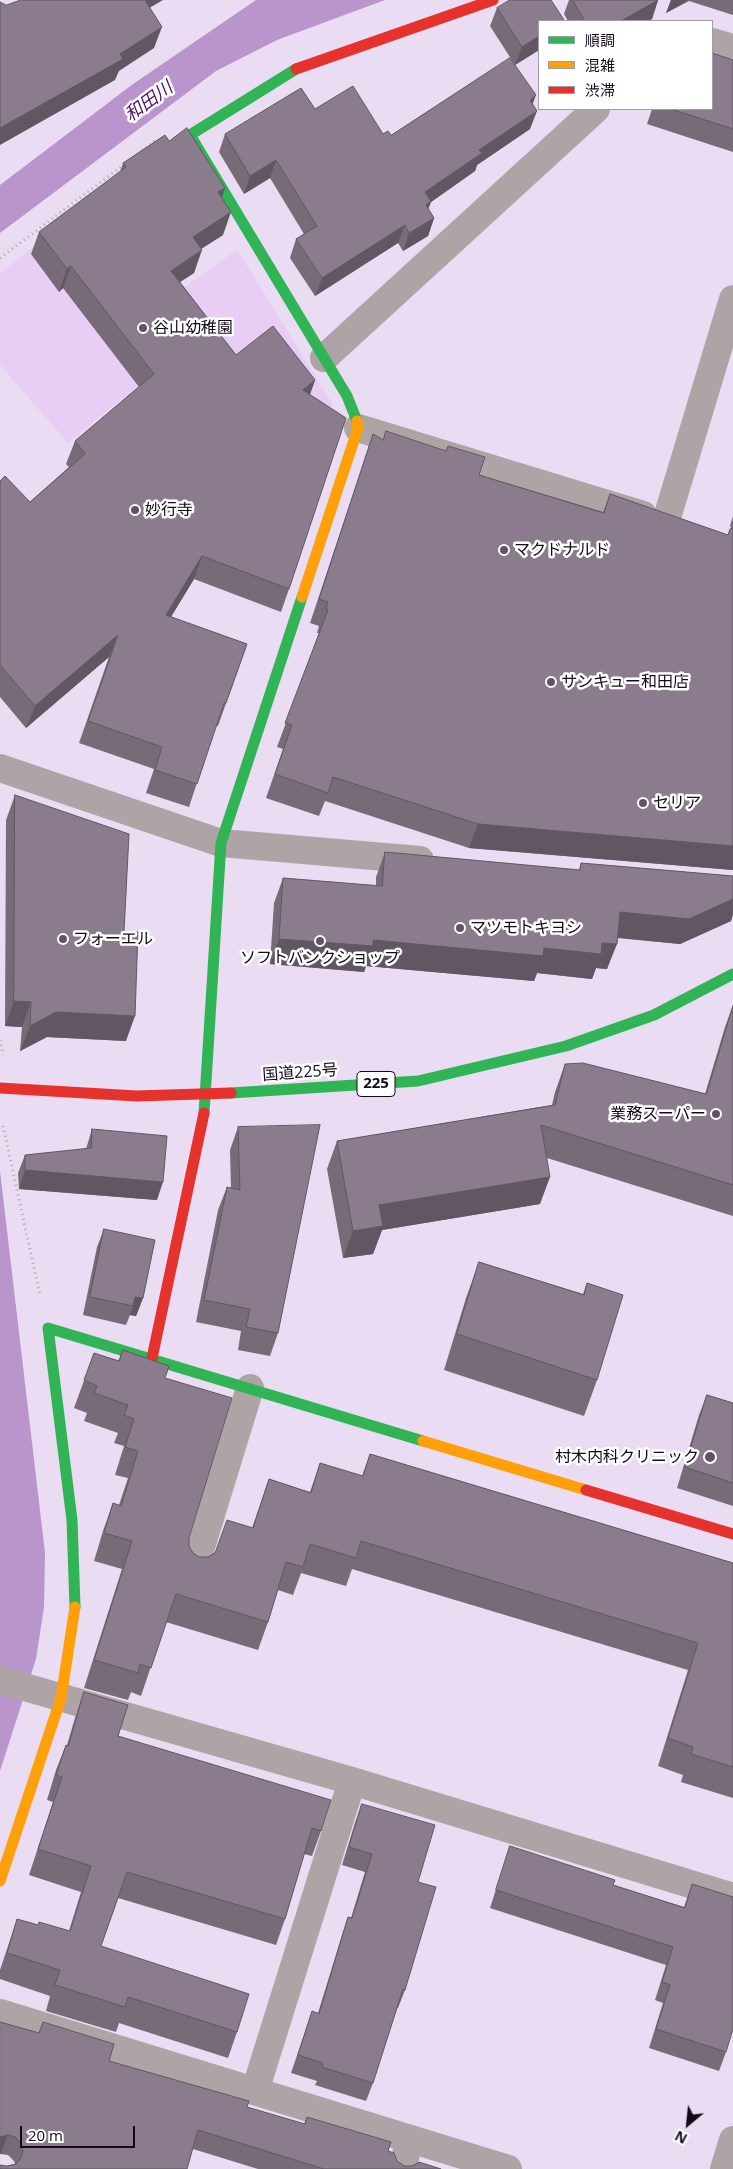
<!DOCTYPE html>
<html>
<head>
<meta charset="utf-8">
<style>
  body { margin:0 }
  #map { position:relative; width:733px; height:2169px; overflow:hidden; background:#eadcf2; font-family:"Open Sans","Noto Sans JP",sans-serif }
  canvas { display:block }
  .legend { position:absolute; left:538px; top:20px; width:175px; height:90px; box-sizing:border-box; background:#fff; border:1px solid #a19da3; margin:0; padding:6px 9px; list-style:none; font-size:15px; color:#140919 }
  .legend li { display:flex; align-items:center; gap:10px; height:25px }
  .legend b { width:25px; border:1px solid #a19da3 }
  .north { position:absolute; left:663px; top:2099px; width:50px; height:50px; -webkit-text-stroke:4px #fff; paint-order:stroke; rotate:208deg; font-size:14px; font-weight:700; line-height:20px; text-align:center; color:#140919 }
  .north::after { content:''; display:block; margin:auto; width:18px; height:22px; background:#140919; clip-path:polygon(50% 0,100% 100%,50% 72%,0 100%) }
  .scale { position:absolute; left:20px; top:2126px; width:115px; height:22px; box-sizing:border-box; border:2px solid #140919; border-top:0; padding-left:6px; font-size:15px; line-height:18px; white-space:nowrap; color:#140919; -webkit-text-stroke:4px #fff; paint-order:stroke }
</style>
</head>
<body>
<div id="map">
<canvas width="733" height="2169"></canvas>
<ul class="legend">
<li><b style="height:6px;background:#30b455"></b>順調</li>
<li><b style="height:6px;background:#ff9f0a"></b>混雑</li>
<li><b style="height:6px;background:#e5322d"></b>渋滞</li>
</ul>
<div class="north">N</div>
<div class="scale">20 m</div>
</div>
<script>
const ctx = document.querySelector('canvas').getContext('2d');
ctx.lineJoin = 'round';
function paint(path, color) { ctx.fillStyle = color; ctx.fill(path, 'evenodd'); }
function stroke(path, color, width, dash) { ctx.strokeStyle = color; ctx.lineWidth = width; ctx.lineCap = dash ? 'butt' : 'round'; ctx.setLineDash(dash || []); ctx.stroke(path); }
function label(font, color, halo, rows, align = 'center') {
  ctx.font = font + ' "Open Sans","Noto Sans JP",sans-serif'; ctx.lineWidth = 5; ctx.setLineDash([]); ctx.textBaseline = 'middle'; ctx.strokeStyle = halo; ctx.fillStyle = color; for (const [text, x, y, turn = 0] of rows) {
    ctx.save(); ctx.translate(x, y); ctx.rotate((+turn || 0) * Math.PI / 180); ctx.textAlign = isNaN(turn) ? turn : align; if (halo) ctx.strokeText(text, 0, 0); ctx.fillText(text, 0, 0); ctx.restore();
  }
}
const built = new Path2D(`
  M110,188L179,291L237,249L333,405L228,524L122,399L68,443L0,365V273Z`);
const water = new Path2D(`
  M256,0H385L277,40L216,71L0,233V185L133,84Z
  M0,1171L45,1553L44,1607L36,1659L0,1771Z`);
const path = new Path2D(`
  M142,151L157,139
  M0,258L125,164
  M0,1040L3,1055
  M3,1126L40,1295`);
const street = new Path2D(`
  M712,42L733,48
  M324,358L596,109
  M358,428L643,515
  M666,521L733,299
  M0,768L221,843L420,860
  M194,1570L250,1388
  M0,1680L352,1781L733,1897
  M0,2013L508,2169
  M255,2091L352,1781
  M402,2169L410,2139
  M724,2169L733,2140`);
const fast = new Path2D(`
  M296,69L190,135L347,396L357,421
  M231,1093L418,1081L566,1046L654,1015L733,974
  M204,1113L221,843L302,597
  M75,1607L72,1520L48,1328L423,1441`);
const slow = new Path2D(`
  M302,597L358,428L357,421
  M423,1441L586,1490
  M0,1881L61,1698L75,1607`);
const jam = new Path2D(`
  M296,69L493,0
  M0,1088L137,1096L231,1093
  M152,1358L204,1113
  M586,1490L733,1534`);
const wall = new Path2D(`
  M569,0H658L652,19L647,21H568L564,14Z
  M671,0H733V15L689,1L666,13Z
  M497,8L539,21V50L515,65L490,26Z
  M733,60V152L647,124L652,109H712Z
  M533,104L530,129L477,165L475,171L431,202L428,208L434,218L428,236L403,251L398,243L315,296L290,258L296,239L304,234L270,178L244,194L219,152L225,134L315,109L383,134L391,135Z
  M169,141L225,188L222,197L223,235L201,249L194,273L180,282L236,355L315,380L310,394L289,589L281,612L194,579L171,617L247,644L218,726L216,725L189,807L146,793L154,769L79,743L109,657L26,728L0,697V481L30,502L69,467L66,464L75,441L139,387L63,288L59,292L31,254L39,232L120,172L123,163Z
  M373,434L382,440L479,475L603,512L610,494L728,535L732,529L730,526L733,516V870L469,848L325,801L319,816L266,798L283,749L277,747L319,633H317L319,626L310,623Z
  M15,795L124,932L126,1041L47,1037L20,1051L22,1027L5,1026L6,820Z
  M385,852L579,870L581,863L733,876V914L731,921L680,944L617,938L607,969L596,968L592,979L537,973L534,981L366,966L364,972L270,964L274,903L283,878L376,886V877Z
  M733,1005V1216L547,1158L540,1204L382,1230L373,1254L343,1258L327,1169L337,1141L552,1105L555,1092L565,1064L705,1094L725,1027Z
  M238,1127L278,1333L270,1356L238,1350L241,1331L196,1322L218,1210L227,1187L231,1188L230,1150Z
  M92,1129L157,1200L19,1189L18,1173L25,1155L86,1149Z
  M104,1229L143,1298L136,1316L130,1315L126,1325L83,1315L97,1247Z
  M479,1262L583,1294L587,1283L597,1380L584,1416L444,1370L466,1298Z
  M123,1350L165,1378L189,1538V1546L193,1553L199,1557H208L252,1528L269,1479L310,1492L320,1463L362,1476L370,1454L733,1563V1798L681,1782L683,1775L658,1766L688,1670L352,1569L346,1586L301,1573L293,1595L278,1590L268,1622L258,1650L166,1622L141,1696L131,1692L128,1700L84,1688L122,1569L94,1561L103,1531L113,1503L119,1505L128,1478L115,1475L124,1446L114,1443L118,1433L84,1421L87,1413L74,1408L94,1353L118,1361Z
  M707,1395L733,1403V1506L677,1488L699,1415Z
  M84,1692L118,1736L321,1831L312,1856L304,1854L285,1919L276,1945L118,1898L101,1946L237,2032L228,2058L119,2023L116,2032L46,2011L50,1996L0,1979V1970L17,1919L38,1925L69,1931L81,1892L29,1875L53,1802L47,1800L56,1770L66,1745H67L75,1718Z
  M362,1804L418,1882L405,1990L398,2008H397L373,2083L366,2101L315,2085L317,2081L291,2073L312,2011L318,2013L342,1935L348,1917L351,1918L365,1872L342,1865L355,1823Z
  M510,1846L613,1885L684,1907L692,1884L726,2052L719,2071L649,2048L663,2003L655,2000L666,1965L490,1908Z
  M0,2022L39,2033L43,2022L109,2061L247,2107L304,2124L307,2117L388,2151L397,2161L404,2166L441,2169H258L193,2149L7,2166L15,2164L14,2161L8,2155L0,2154Z`);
const shadedWall = new Path2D(`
  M140,0H163L134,17Z
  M658,0L652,19L647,21H621Z
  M671,0H689L666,13Z
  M162,27L154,48L119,71L115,80L0,145V128Z
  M539,36V50L515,65L522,47Z
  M536,95L529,114L530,100Z
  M537,111L530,129L477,165L475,171L431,202L424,220L425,192L479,150Z
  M276,160L270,178L244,194L250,176Z
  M225,188L217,210L218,192Z
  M231,212L223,235L185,259L193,237Z
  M434,218L428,236L403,251L409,233Z
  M405,225L398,243L315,296L322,278Z
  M202,250L194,273L163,293L171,271Z
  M71,266L63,288L59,292L67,269Z
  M315,380L307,403L303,390Z
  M202,556L194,579L158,638L166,615Z
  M118,635L109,657L26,728L35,706Z
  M478,824L733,846V870L469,848Z
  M733,899V914L731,921L680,944L611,937L620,912Z
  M279,939L373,940L544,948L602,943L617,944L607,969L596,968L592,979L537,973L534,981L366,966L364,972L270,964Z
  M14,1001L31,1002L22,1027L5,1026Z
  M56,1012L135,1016L126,1041L47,1037L20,1051L30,1026Z
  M25,1170L163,1182L157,1200L19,1189Z
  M550,1177L540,1204L382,1230L373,1254L343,1258L353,1231L379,1205Z
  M135,1297L143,1298L136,1316L130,1315L133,1306Z
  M8,2135L1,2153L0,2154V2137Z`);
const building = new Path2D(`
  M21,0H145L162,27L120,54L123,59L0,128V2L6,5Z
  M510,0H551L564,20L563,21H539V36L522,47L497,8Z
  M573,0H658L621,21H585Z
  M712,53L733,60V129L671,109H712Z
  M510,58L536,95L530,100L537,111L479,150L482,153L425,192L431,201L426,205L434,218L409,233L405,225L322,278L296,239L317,226L276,160L250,176L225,134L301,88L315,109L353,86L383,134L388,131L391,135Z
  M187,128L225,188L218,192L231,212L193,237L202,250L171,271L236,355L273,326L315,380L303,390L346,418L289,589L202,556L166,615L247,644L226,703H224L197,784L155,770L162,747L88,721L118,635L35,706L0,665V481L5,476L30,502L85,454L75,441L154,374L71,266L67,269L39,232L126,167L123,163L165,135L169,141Z
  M386,431L446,451L448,446L485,457L479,475L604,513L610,494L728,535L730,529L733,528V846L478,824L333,777L328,793L275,774L292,725L285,723L328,610L326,609L328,602L319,599L373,434L383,440Z
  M15,795L129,834L124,932H138L135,1016L56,1012L30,1026L31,1002L14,1001Z
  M385,852L580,870L581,863L733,876V899L689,919L620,912L617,944L602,943L601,954L544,948L543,956L373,940V946L279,939L283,878L382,886Z
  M733,1006V1185L541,1125L550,1177L379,1205L383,1226L353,1231L337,1141L555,1105L565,1064L583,1063L706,1094Z
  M320,1125L278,1333L246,1327L250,1309L204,1300L227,1187L240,1190L238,1127Z
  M92,1129L167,1136L163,1182L25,1170V1155L91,1148Z
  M104,1229L155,1240L143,1298L135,1297L133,1306L90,1297Z
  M479,1262L584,1295L587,1283L623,1295L597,1380L457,1334Z
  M123,1350L169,1366L165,1378L232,1398L189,1538V1546L193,1553L199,1557H208L215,1553L227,1520L253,1528L269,1479L311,1493L320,1463L363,1476L370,1454L733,1563V1767L691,1754L693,1747L668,1738L698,1643L361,1541L356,1558L310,1544L303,1567L286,1562L268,1622L176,1594L151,1668L140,1664L138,1673L94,1660L132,1541L104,1533L113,1503L121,1506L138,1451L125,1447L134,1419L124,1415L128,1405L94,1393L97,1386L84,1380L94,1353L119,1361Z
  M707,1395L733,1403V1483L685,1467Z
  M84,1692L128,1705L118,1736L331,1800L321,1831L312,1828L285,1919L127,1872L101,1946L249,1994L237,2032L128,1997L125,2007L55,1985L60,1970L7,1953L17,1919L38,1925L39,1922L70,1931L91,1866L38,1849L62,1777L56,1775L66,1745L68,1746Z
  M362,1804L435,1825L418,1882L436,1887L405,1990L403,1989L373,2083L322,2067L323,2063L298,2055L312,2011L319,2014L348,1917L352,1918L372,1854L349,1847Z
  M510,1846L615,1880L613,1885L685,1908L692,1884L733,1897V2029L726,2052L656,2029L670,1985L662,1982L673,1947L496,1890Z
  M0,2022L39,2033L43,2022L114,2044L109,2061L249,2101L247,2107L305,2124L307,2117L391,2142L388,2151L394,2153L397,2161L404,2166H412L419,2162L441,2169H324L198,2130L187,2169H0V2165L7,2166L16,2164L21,2158L23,2151L21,2143L15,2137L8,2135L0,2137Z`);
const markers = [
  [143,328,5,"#5f5365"],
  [135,510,5,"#5f5365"],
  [504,550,5,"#5f5365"],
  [551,682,5,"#5f5365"],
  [643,803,5,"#5f5365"],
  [460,928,5,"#5f5365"],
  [63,939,5,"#5f5365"],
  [320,941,5,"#5f5365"],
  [716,1114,5,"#5f5365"],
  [710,1457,6,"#5f5365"]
];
const shields = [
  [376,1084,38]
];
const shieldNames = [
  ["225",376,1084]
];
const poiNames = [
  ["谷山幼稚園",153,328],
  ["妙行寺",145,510],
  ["マクドナルド",514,550],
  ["サンキュー和田店",561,682],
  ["セリア",653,803],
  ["マツモトキヨシ",470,928],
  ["フォーエル",73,939],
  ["ソフトバンクショップ",320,958,"center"],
  ["業務スーパー",706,1114,"right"],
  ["村木内科クリニック",699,1457,"right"]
];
const streetNames = [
  ["国道225号",300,1073,-4]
];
const waterNames = [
  ["和田川",149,102,-36]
];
paint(built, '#e8cef5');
paint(water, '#ba95cc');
stroke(path, '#b0a6ac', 3, [1, 4]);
stroke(street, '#aea4a6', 28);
stroke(fast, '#30b455', 11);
stroke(slow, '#ff9f0a', 11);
stroke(jam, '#e5322d', 11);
paint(wall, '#776b78');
paint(shadedWall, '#615762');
paint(building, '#8a7c8c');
stroke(building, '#615762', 1);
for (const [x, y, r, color] of markers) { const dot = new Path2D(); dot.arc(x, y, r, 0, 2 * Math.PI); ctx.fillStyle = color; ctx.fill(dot); stroke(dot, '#fff', 2); }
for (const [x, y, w] of shields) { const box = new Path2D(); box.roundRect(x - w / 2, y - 12.5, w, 25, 4); ctx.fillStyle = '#fff'; ctx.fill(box); stroke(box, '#140919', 1); }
label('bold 15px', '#140919', null, shieldNames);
label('16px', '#140919', '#fff', poiNames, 'left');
label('16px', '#140919', '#fff', streetNames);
label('italic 18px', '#501168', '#fff', waterNames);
</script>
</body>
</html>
